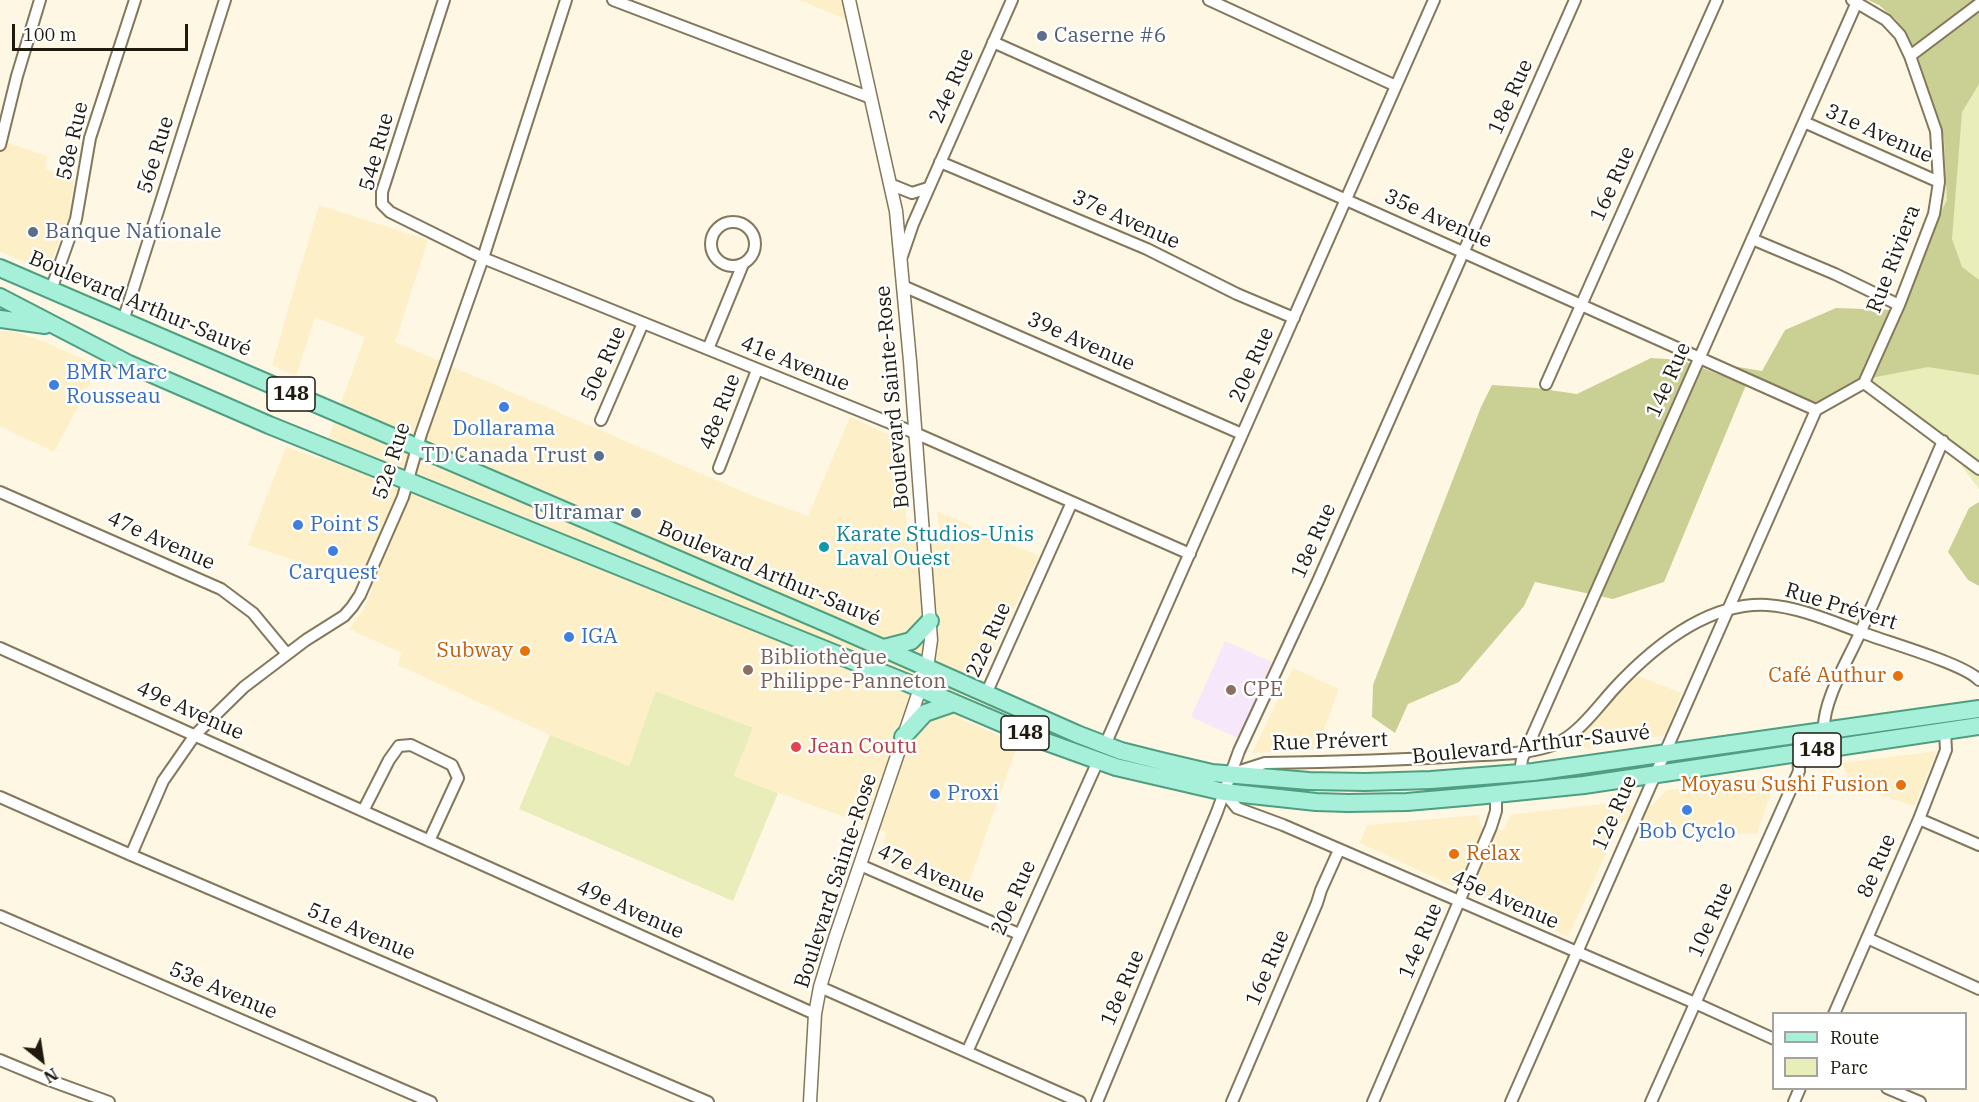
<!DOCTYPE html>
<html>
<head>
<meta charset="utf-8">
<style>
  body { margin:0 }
  #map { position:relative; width:1979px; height:1102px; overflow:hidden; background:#fef7e4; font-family:"IBM Plex Serif",serif }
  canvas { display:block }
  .legend { position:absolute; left:1772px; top:1012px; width:195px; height:78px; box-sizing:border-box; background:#fff; border:2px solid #a5a39f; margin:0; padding:8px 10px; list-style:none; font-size:18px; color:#1e1a0e }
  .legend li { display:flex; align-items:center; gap:12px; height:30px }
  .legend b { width:30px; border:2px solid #a5a39f }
  .north { position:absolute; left:12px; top:1030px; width:60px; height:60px; -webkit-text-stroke:4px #fff; paint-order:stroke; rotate:150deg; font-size:16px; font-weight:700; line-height:24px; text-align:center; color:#1e1a0e }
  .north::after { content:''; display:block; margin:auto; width:21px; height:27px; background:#1e1a0e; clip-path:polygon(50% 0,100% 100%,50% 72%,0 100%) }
  .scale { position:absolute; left:12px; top:24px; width:176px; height:27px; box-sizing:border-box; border:3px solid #1e1a0e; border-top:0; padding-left:8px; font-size:18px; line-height:21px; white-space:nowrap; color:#1e1a0e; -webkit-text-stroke:4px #fff; paint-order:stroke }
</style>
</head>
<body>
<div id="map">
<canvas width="1979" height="1102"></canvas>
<ul class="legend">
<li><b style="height:8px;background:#a6efd9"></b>Route</li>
<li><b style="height:16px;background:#e8edb9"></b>Parc</li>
</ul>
<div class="north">N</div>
<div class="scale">100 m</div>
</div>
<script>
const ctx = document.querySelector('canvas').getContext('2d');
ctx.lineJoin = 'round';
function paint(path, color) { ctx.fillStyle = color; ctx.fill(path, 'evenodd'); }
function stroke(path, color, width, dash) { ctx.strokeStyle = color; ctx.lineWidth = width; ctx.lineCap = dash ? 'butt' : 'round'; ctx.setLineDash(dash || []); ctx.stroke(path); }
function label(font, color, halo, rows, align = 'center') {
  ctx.font = font + ' "IBM Plex Serif",serif'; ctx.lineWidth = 5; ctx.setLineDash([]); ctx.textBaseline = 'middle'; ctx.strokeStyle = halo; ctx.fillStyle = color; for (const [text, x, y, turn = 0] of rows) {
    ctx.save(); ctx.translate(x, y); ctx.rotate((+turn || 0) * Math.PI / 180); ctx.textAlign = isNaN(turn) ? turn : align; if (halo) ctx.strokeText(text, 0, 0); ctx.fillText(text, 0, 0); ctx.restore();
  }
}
const built = new Path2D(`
  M800,0H848L854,23Z
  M0,140L47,156L45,169L74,178L68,221L46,272L0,251Z
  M319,205L428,240L395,342L758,498L808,516L850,417L902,441L907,533L942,538L937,511L1039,556L983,673L974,675L962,670L961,719L1018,744L963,899L881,861L886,832L732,776L753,729L657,691L629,766L550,735L398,665L402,653L349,629L364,609L372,590L355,580L248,545L286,447L321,459L365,337L315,317L296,376L272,365Z
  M0,331L15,332L45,342L99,366L54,452L0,426Z
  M1293,668L1339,689L1316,750L1252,753Z
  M1636,675L1681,693L1666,735L1586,749L1576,740Z
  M1937,751L1914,806L1851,785L1842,763Z
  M1776,778L1757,834L1704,833L1644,823L1621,821L1568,937L1480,896L1482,884L1461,875L1453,886L1360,843L1367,825L1479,815L1481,828L1503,830L1511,815L1625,801L1631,807L1653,805L1666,790Z`);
const education = new Path2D(`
  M1225,641L1272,662L1238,738L1191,717Z`);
const green = new Path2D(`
  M1979,4V489L1943,441L1864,383L1934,214L1936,131Z
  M656,691L753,728L733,776L778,793L733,901L519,809L550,735L629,766Z`);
const forest = new Path2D(`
  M1868,0H1979V84L1962,112L1952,239L1962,267L1979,280V375L1928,367L1860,380L1816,406L1703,361L1762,371L1785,330L1836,308L1893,310L1947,200L1944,139L1910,46L1897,21L1879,5Z
  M1651,358L1682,360L1746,385L1664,582L1613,599L1535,582L1524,606L1459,682L1408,704L1395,733L1372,717L1373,685L1481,407L1492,385L1536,388L1577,394Z
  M1979,502V586L1968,580L1948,552L1969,508Z`);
const minor = new Path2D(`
  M444,0L382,192V204L390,212L483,258L915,433L1190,554
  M613,0L871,98
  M1209,0L1396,86
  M1852,0L1886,20L1900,35L1910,56L1936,131L1939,182L1934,214L1899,305L1864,383
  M993,42L1816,410
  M1910,56L1979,4
  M1804,122L1939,182
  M0,145L17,76L40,0
  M940,162L1147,249L1237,294L1294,318
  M892,185L912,193L928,188
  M711 244a22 22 0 1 1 44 0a22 22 0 1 1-44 0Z
  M1752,239L1835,274L1899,305
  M902,256L913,224L1012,0
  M903,286L1242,434
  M51,290L76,219L90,138L135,0
  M123,321L225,0
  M708,349L743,264
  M1864,383L1979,469
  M1546,384L1717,0
  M1816,410L1864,383
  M601,420L643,323
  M719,468L757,370
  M0,492L221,589L253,613L287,654
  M0,648L815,1014
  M986,694L1072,502
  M1824,731C1822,702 1848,660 1860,633C1889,569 1915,505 1943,441
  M1105,745L1434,0
  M1237,772L1265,763C1331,762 1398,760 1464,756C1493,754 1526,755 1553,745C1576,737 1597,708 1613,690C1651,649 1707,602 1767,605C1800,607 1835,623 1866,634C1890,643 1964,664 1979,680
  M1520,773L1522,759L1857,2
  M1224,792L1237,808L1283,825L1450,897L1695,1003L1774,1039
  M0,797L131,855L708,1102
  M363,811L389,760L399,746L411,745L452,765L458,778L429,841
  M1919,819L1979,845
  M131,855L163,781L195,735L244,687L306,640L344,616L352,607L360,595L403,497L421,434L483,258L566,0
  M860,865L1019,934
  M0,916L431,1102
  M1867,938L1979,989
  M820,987L1080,1102
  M1834,1014L1919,819L1946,750L1945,732
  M967,1052L1098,761
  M0,1060L46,1079L109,1102
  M1887,1088L1920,1102
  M1097,1102L1217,812L1239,751L1318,581L1575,0
  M1232,1102L1317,903L1321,890L1339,850
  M1373,1102L1491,827L1496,811V794
  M1511,1102L1816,410
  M1651,1102L1799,771L1798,753
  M1794,1102L1800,1088`);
const tertiary = new Path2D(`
  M810,1102L815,1014L820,987L835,938L927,668L931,640L910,361L896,211L849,0`);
const primary = new Path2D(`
  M0,268L833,626L1077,734L1121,751L1161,761L1212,773L1309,781L1365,782L1431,780L1533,772L1979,709
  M0,297L129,364L269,425L905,682L1041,740L1116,767L1224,792L1316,802L1348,803L1407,802L1476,796L1584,785L1979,726
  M0,319L45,325
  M884,648L911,641L930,621
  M903,737L925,713L954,703`);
const markers = [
  [1042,36,6,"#5c6f8a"],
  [33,232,6,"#5c6f8a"],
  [54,385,6,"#3f7fe0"],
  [504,407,6,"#3f7fe0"],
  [599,456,6,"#5c6f8a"],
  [636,513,6,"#5c6f8a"],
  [298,525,6,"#3f7fe0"],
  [824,547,6,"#0f9aa8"],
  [333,551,6,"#3f7fe0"],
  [569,637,6,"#3f7fe0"],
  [525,651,6,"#e8710a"],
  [748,670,6,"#8d6e63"],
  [1898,676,6,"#e8710a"],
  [1231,690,6,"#8d6e63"],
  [796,747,6,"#e0444e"],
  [1901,785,6,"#e8710a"],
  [935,794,6,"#3f7fe0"],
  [1687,810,6,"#3f7fe0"],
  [1454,854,6,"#e8710a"]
];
const shields = [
  [291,394,48],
  [1025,733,48],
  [1817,750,48]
];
const shieldNames = [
  ["148",291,394],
  ["148",1025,733],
  ["148",1817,750]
];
const serviceNames = [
  ["Caserne #6",1054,36],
  ["Banque Nationale",45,232],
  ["TD Canada Trust",587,456,"right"],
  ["Ultramar",624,513,"right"]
];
const streetNames = [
  ["24e Rue",952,86,-66],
  ["18e Rue",1511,97,-66],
  ["31e Avenue",1879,134,24],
  ["58e Rue",73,141,-77],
  ["54e Rue",377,152,-75],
  ["56e Rue",156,155,-73],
  ["16e Rue",1613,184,-66],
  ["35e Avenue",1438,219,24],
  ["37e Avenue",1126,220,24],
  ["Rue Riviera",1894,259,-69],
  ["Boulevard Arthur-Sauvé",140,304,23],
  ["39e Avenue",1081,342,24],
  ["50e Rue",604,364,-66],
  ["41e Avenue",795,364,22],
  ["20e Rue",1252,365,-66],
  ["14e Rue",1669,380,-66],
  ["Boulevard Sainte-Rose",893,397,-95],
  ["48e Rue",720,412,-69],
  ["52e Rue",392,461,-72],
  ["47e Avenue",161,541,24],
  ["18e Rue",1314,541,-66],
  ["Boulevard Arthur-Sauvé",769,574,23],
  ["Rue Prévert",1841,607,17],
  ["22e Rue",989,640,-66],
  ["49e Avenue",190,711,24],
  ["Rue Prévert",1330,742,-2],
  ["Boulevard Arthur-Sauvé",1531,745,-6],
  ["12e Rue",1615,813,-66],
  ["8e Rue",1877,866,-67],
  ["47e Avenue",931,874,24],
  ["Boulevard Sainte-Rose",836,881,-72],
  ["20e Rue",1014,898,-66],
  ["45e Avenue",1505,900,24],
  ["49e Avenue",630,910,24],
  ["10e Rue",1711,920,-66],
  ["51e Avenue",361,932,23],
  ["14e Rue",1421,941,-67],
  ["16e Rue",1268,968,-67],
  ["18e Rue",1123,988,-67],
  ["53e Avenue",223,991,23]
];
const shopNames = [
  ["BMR Marc",66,373],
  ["Rousseau",66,397],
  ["Dollarama",504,429,"center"],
  ["Point S",310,525],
  ["Carquest",333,573,"center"],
  ["IGA",581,637],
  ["Proxi",947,794],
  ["Bob Cyclo",1687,832,"center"]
];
const cultureNames = [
  ["Karate Studios-Unis",836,535],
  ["Laval Ouest",836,559]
];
const foodNames = [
  ["Subway",513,651],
  ["Café Authur",1886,676],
  ["Moyasu Sushi Fusion",1889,785],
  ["Relax",1466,854,"left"]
];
const educationNames = [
  ["Bibliothèque",760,658],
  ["Philippe-Panneton",760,682],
  ["CPE",1243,690]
];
const healthNames = [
  ["Jean Coutu",808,747]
];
paint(built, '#fdefc7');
paint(education, '#f7e7fa');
paint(green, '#e8edb9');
paint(forest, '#cacf93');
stroke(minor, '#83785b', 14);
stroke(tertiary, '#83785b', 15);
stroke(primary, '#509e81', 20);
stroke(minor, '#fff', 10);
stroke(tertiary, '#fff', 12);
stroke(primary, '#a6efd9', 16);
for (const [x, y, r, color] of markers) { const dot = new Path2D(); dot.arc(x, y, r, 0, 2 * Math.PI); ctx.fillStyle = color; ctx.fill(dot); stroke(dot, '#fff', 2); }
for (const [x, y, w] of shields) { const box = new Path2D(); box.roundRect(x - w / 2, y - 17, w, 34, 4.5); ctx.fillStyle = '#fff'; ctx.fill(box); stroke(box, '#1e1a0e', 1.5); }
label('bold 20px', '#1e1a0e', null, shieldNames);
label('21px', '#4e5e75', '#fff', serviceNames, 'left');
label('21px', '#1e1a0e', '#fff', streetNames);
label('21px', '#366cbe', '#fff', shopNames, 'left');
label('21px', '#0d838f', '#fff', cultureNames, 'left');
label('21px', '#c56008', '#fff', foodNames, 'right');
label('21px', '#785e54', '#fff', educationNames, 'left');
label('21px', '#be3a42', '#fff', healthNames, 'left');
</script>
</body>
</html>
